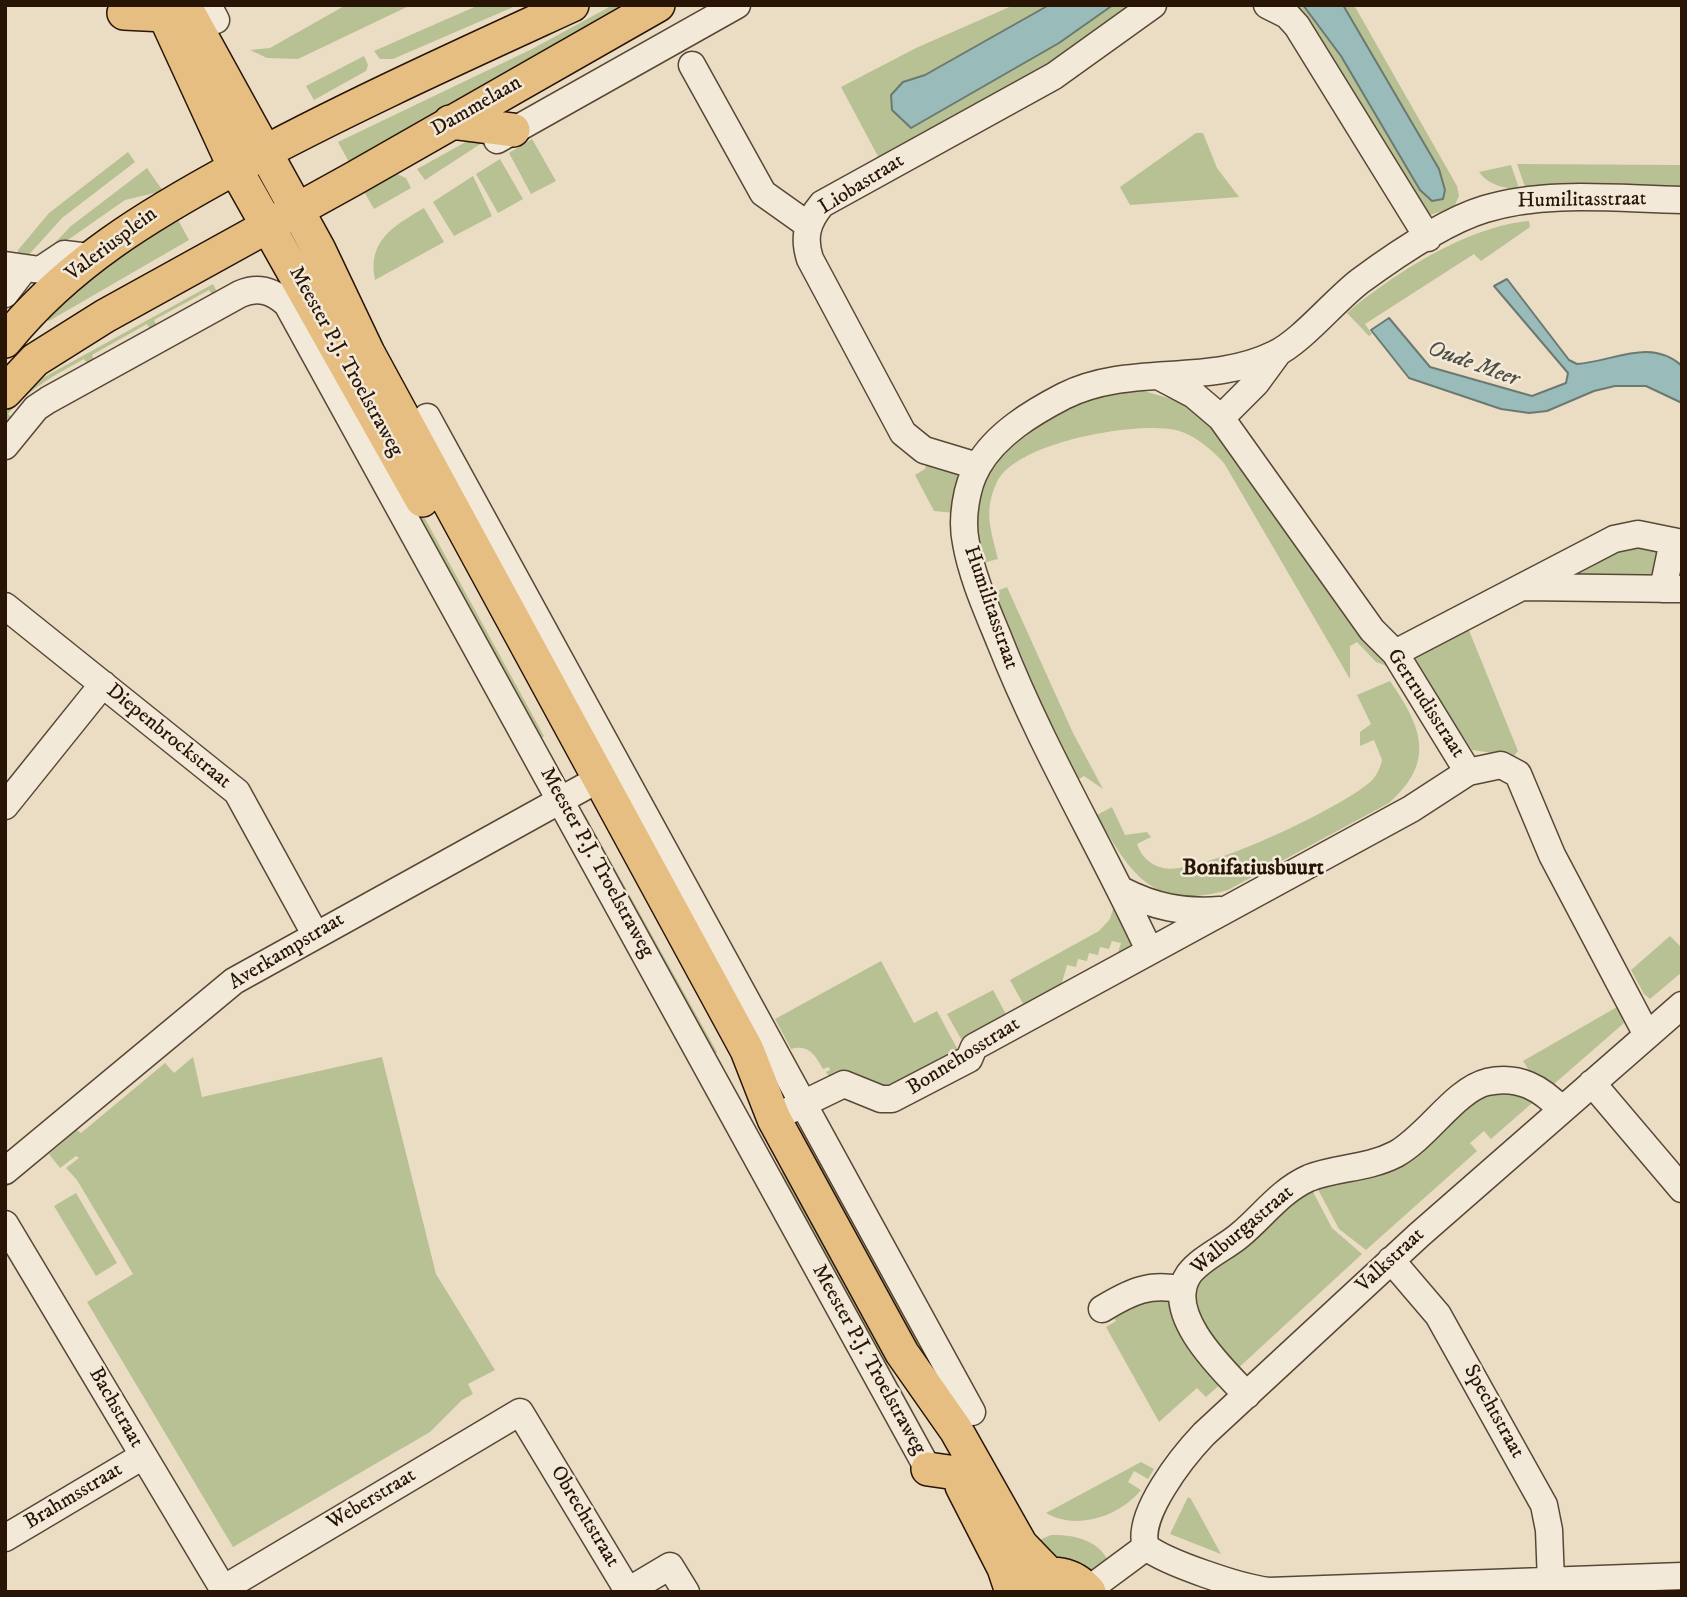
<!DOCTYPE html>
<html>
<head>
<meta charset="utf-8">
<style>
  body { margin:0 }
  #map { position:relative; width:1687px; height:1597px; overflow:hidden; background:#ebddc4; font-family:"IM FELL DW Pica",serif }
  canvas { display:block }
  .frame { position:absolute; inset:0; border:7px solid #281506; pointer-events:none }
</style>
</head>
<body>
<div id="map">
<canvas width="1687" height="1597"></canvas>
<div class="frame"></div>
</div>
<script>
const ctx = document.querySelector('canvas').getContext('2d');
ctx.lineJoin = 'round';
function paint(path, color) { ctx.fillStyle = color; ctx.fill(path, 'evenodd'); }
function stroke(path, color, width, dash) { ctx.strokeStyle = color; ctx.lineWidth = width; ctx.lineCap = dash ? 'butt' : 'round'; ctx.setLineDash(dash || []); ctx.stroke(path); }
function label(font, color, halo, rows, align = 'center') {
  ctx.font = font + ' "IM FELL DW Pica",serif'; ctx.lineWidth = 5; ctx.setLineDash([]); ctx.textBaseline = 'middle'; ctx.strokeStyle = halo; ctx.fillStyle = color; for (const [text, x, y, turn = 0] of rows) {
    ctx.save(); ctx.translate(x, y); ctx.rotate((+turn || 0) * Math.PI / 180); ctx.textAlign = isNaN(turn) ? turn : align; if (halo) ctx.strokeText(text, 0, 0); ctx.fillText(text, 0, 0); ctx.restore();
  }
}
const green = new Path2D(`
  M346,5H411L298,59L267,58L250,50L270,48Z
  M479,5H518L393,59H380L374,51Z
  M613,5H631L350,164L338,142L532,49Z
  M1014,5H1049L924,75L902,82L1000,75L1059,43L1113,5H1139L1048,68L881,162L841,87L916,48Z
  M1286,5H1303L1309,10L1341,56L1421,190L1343,5H1354L1457,186L1459,196L1454,207L1427,216Z
  M364,56L368,65L366,71L314,100L306,86Z
  M1196,133H1203L1217,168L1239,197L1130,205L1120,187Z
  M471,139L485,141L425,180L417,169Z
  M532,139L556,181L531,194L509,153Z
  M128,152L135,162L62,218L26,258L18,253V250L49,213Z
  M500,159L523,199L498,213L476,174Z
  M1517,164L1682,165V188L1525,187Z
  M1511,165L1519,188C1505,190 1487,184 1479,172Z
  M147,168L163,191L125,200L62,244L49,249L71,226Z
  M395,173L406,178L411,188L374,209L362,188Z
  M473,176L492,216L454,236L433,202Z
  M424,208L444,242L375,280C367,240 394,226 424,208Z
  M176,216L189,240L49,321L44,316L71,292Z
  M1529,221L1530,227L1481,261L1474,254L1365,324L1372,334L1369,336L1347,313C1393,274 1468,226 1529,221Z
  M213,284L220,298L216,300L209,290L154,320L158,328L151,332L147,324L92,355L95,363L89,366L84,359C55,375 30,388 8,414L15,420L10,425L5,421V412L37,381Z
  M354,389L544,736L540,740L354,405Z
  M1137,389L1182,402L1215,430L1387,666L1376,662L1357,642L1350,646V679L1224,463C1211,449 1195,435 1176,430C1136,421 1016,442 997,482C983,511 991,530 998,559L979,564L976,504L989,468L1015,439L1085,397Z
  M928,460L954,470L957,475L955,513L934,511L915,475L925,469Z
  M1618,544L1660,547L1657,577L1580,579L1575,571Z
  M1007,587L1073,733L1103,789L1084,776L1077,780L1082,794L990,594Z
  M1468,628L1518,751L1514,756L1472,750L1415,665L1417,654Z
  M1390,681C1421,726 1437,761 1389,803L1228,890C1152,911 1131,875 1097,815L1112,807L1125,835L1147,832L1151,837L1137,844C1141,856 1150,865 1163,868C1200,876 1340,808 1369,783C1376,777 1380,769 1382,760L1374,740L1360,746V732L1371,724L1357,695Z
  M585,815L717,1052L712,1057L582,817Z
  M1114,905L1132,944L1116,959L1121,943L1112,941L1109,949L1100,947L1098,955L1089,953L1087,961L1078,959L1076,967L1067,965L1060,990L1026,1009L1010,980L1099,931L1110,919Z
  M1670,936L1682,948V972L1650,999L1644,994L1631,970Z
  M881,961L914,1023L937,1011L960,1054L893,1089L830,1078L826,1072L830,1070L829,1067L823,1069C815,1055 809,1044 791,1049L775,1019Z
  M993,990L1008,1018L965,1046L947,1014Z
  M1617,1007L1624,1023L1554,1084L1530,1072L1523,1061Z
  M193,1057L202,1097L382,1057L436,1274L495,1370L468,1384L473,1394L462,1400L430,1432L233,1547L87,1302L133,1274L77,1180L66,1168L79,1158L76,1156L60,1168L49,1154L77,1130L81,1133L165,1063L174,1073Z
  M1499,1091L1539,1097L1491,1139L1484,1131L1470,1143L1477,1151L1366,1250L1339,1229L1315,1184L1457,1108Z
  M802,1127L957,1404L950,1406L800,1130Z
  M783,1172L938,1457L934,1458L777,1175Z
  M1310,1186L1332,1228L1362,1254L1234,1372L1217,1352L1195,1305L1196,1278Z
  M76,1193L117,1263L96,1276L54,1206Z
  M1169,1299L1223,1382L1206,1397L1197,1388L1159,1422L1106,1327L1116,1321L1113,1317L1130,1300Z
  M1141,1462L1154,1469L1148,1479L1134,1471L1128,1482L1141,1490C1120,1516 1077,1531 1046,1513Z
  M1188,1497L1191,1499L1221,1554L1170,1534Z
  M1051,1535C1072,1534 1098,1540 1107,1559L1090,1573L1057,1559L1032,1543Z`);
const water = new Path2D(`
  M1049,5H1113L1059,43L911,128L892,110L891,95L903,82L925,75Z
  M1303,5H1343L1439,169L1445,190L1443,199L1432,201L1420,190L1341,56Z
  M1507,279L1569,360L1577,364C1612,362 1650,337 1682,366V403L1646,386H1615L1594,391L1547,411L1529,413L1501,409L1409,378L1371,330L1389,318L1430,367L1532,396L1566,383L1568,373L1494,286Z`);
const minor = new Path2D(`
  M208,5L216,20
  M1267,5L1287,15L1297,26L1428,238
  M692,65L763,193L808,225
  M497,140L737,5
  M5,265L40,270L64,254L90,257
  M5,294L25,268
  M1160,377L1194,395L1221,418L1372,630L1395,653L1468,772L1501,765L1518,774L1552,855L1647,1035
  M427,417L972,1412
  M1221,418L1256,383L1278,353
  M5,446L36,408L48,400L240,294C258,286 273,291 287,304L928,1469
  M977,466L924,450L903,433L810,259C803,237 807,222 822,204L1054,76L1153,5
  M1525,587L1682,589
  M1663,589L1673,541
  M5,606L237,792L315,934
  M1395,653L1614,539L1638,534L1682,543
  M5,806L103,684
  M1121,890C1154,907 1184,913 1220,910
  M1149,950C1101,846 1042,749 1000,642C987,610 972,577 966,543C961,520 966,486 978,466C996,434 1033,412 1064,396C1130,363 1208,387 1275,354C1302,341 1334,301 1360,281C1394,256 1445,221 1485,209C1547,190 1618,199 1682,200
  M1592,1083L1682,1189
  M788,1111L844,1084L881,1099H892L969,1059L974,1047L1411,809L1468,772
  M5,1171L234,981L615,770
  M5,1224L225,1592
  M1391,1260L1438,1315L1544,1505L1549,1530L1551,1582
  M1102,1309C1130,1292 1150,1282 1183,1290
  M1247,1395C1223,1370 1162,1313 1189,1274C1201,1258 1225,1248 1240,1235C1263,1216 1280,1191 1309,1178C1338,1167 1367,1169 1396,1154C1428,1136 1455,1090 1487,1082C1519,1075 1541,1088 1562,1110
  M5,1538L143,1456
  M1146,1547C1135,1516 1183,1456 1204,1434L1419,1235L1682,1005
  M1146,1547C1167,1563 1241,1588 1269,1591L1682,1576
  M223,1589L520,1412L628,1591L670,1566L686,1592
  M1088,1590L1146,1547`);
const major = new Path2D(`
  M160,5L235,168L422,500
  M184,5L319,250L368,353L747,1050L774,1119L902,1353L956,1430L1021,1545L1049,1574
  M124,13L165,15
  M450,122L513,130
  M5,341C68,263 150,214 237,167C346,108 459,57 572,5
  M5,392L35,360L105,316L353,179L658,5
  M928,1469L956,1473
  M962,1486L1004,1568L1012,1592
  M1029,1581C1051,1569 1073,1573 1089,1592`);
const streetNames = [
  ["Dammelaan",477,107,-30],
  ["Liobastraat",862,185,-32],
  ["Humilitasstraat",1582,201,-1],
  ["Valeriusplein",112,245,-37],
  ["Meester P.J. Troelstraweg",345,362,61],
  ["Humilitasstraat",990,608,71],
  ["Gertrudisstraat",1425,704,57],
  ["Diepenbrockstraat",168,737,39],
  ["Meester P.J. Troelstraweg",596,863,61],
  ["Averkampstraat",287,952,-31],
  ["Bonnehosstraat",964,1057,-32],
  ["Walburgastraat",1243,1231,-40],
  ["Valkstraat",1391,1261,-43],
  ["Meester P.J. Troelstraweg",868,1360,61],
  ["Bachstraat",115,1408,60],
  ["Spechtstraat",1493,1412,61],
  ["Brahmsstraat",74,1497,-31],
  ["Weberstraat",372,1500,-31],
  ["Obrechtstraat",584,1517,59]
];
const waterNames = [
  ["Oude Meer",1473,365,20]
];
const neighbourhoodNames = [
  ["Bonifatiusbuurt",1253,869]
];
paint(green, '#b7c194');
paint(water, '#99bbb9');
stroke(water, '#6c7971', 2);
stroke(minor, '#594736', 29);
stroke(major, '#281506', 36);
stroke(minor, '#f2e9d9', 26);
stroke(major, '#e6be82', 33);
label('21px', '#281506', '#f2e9d9', streetNames);
label('italic 23px', '#504f45', '#f2e9d9', waterNames);
label('bold 23px', '#281506', '#f2e9d9', neighbourhoodNames);
</script>
</body>
</html>
